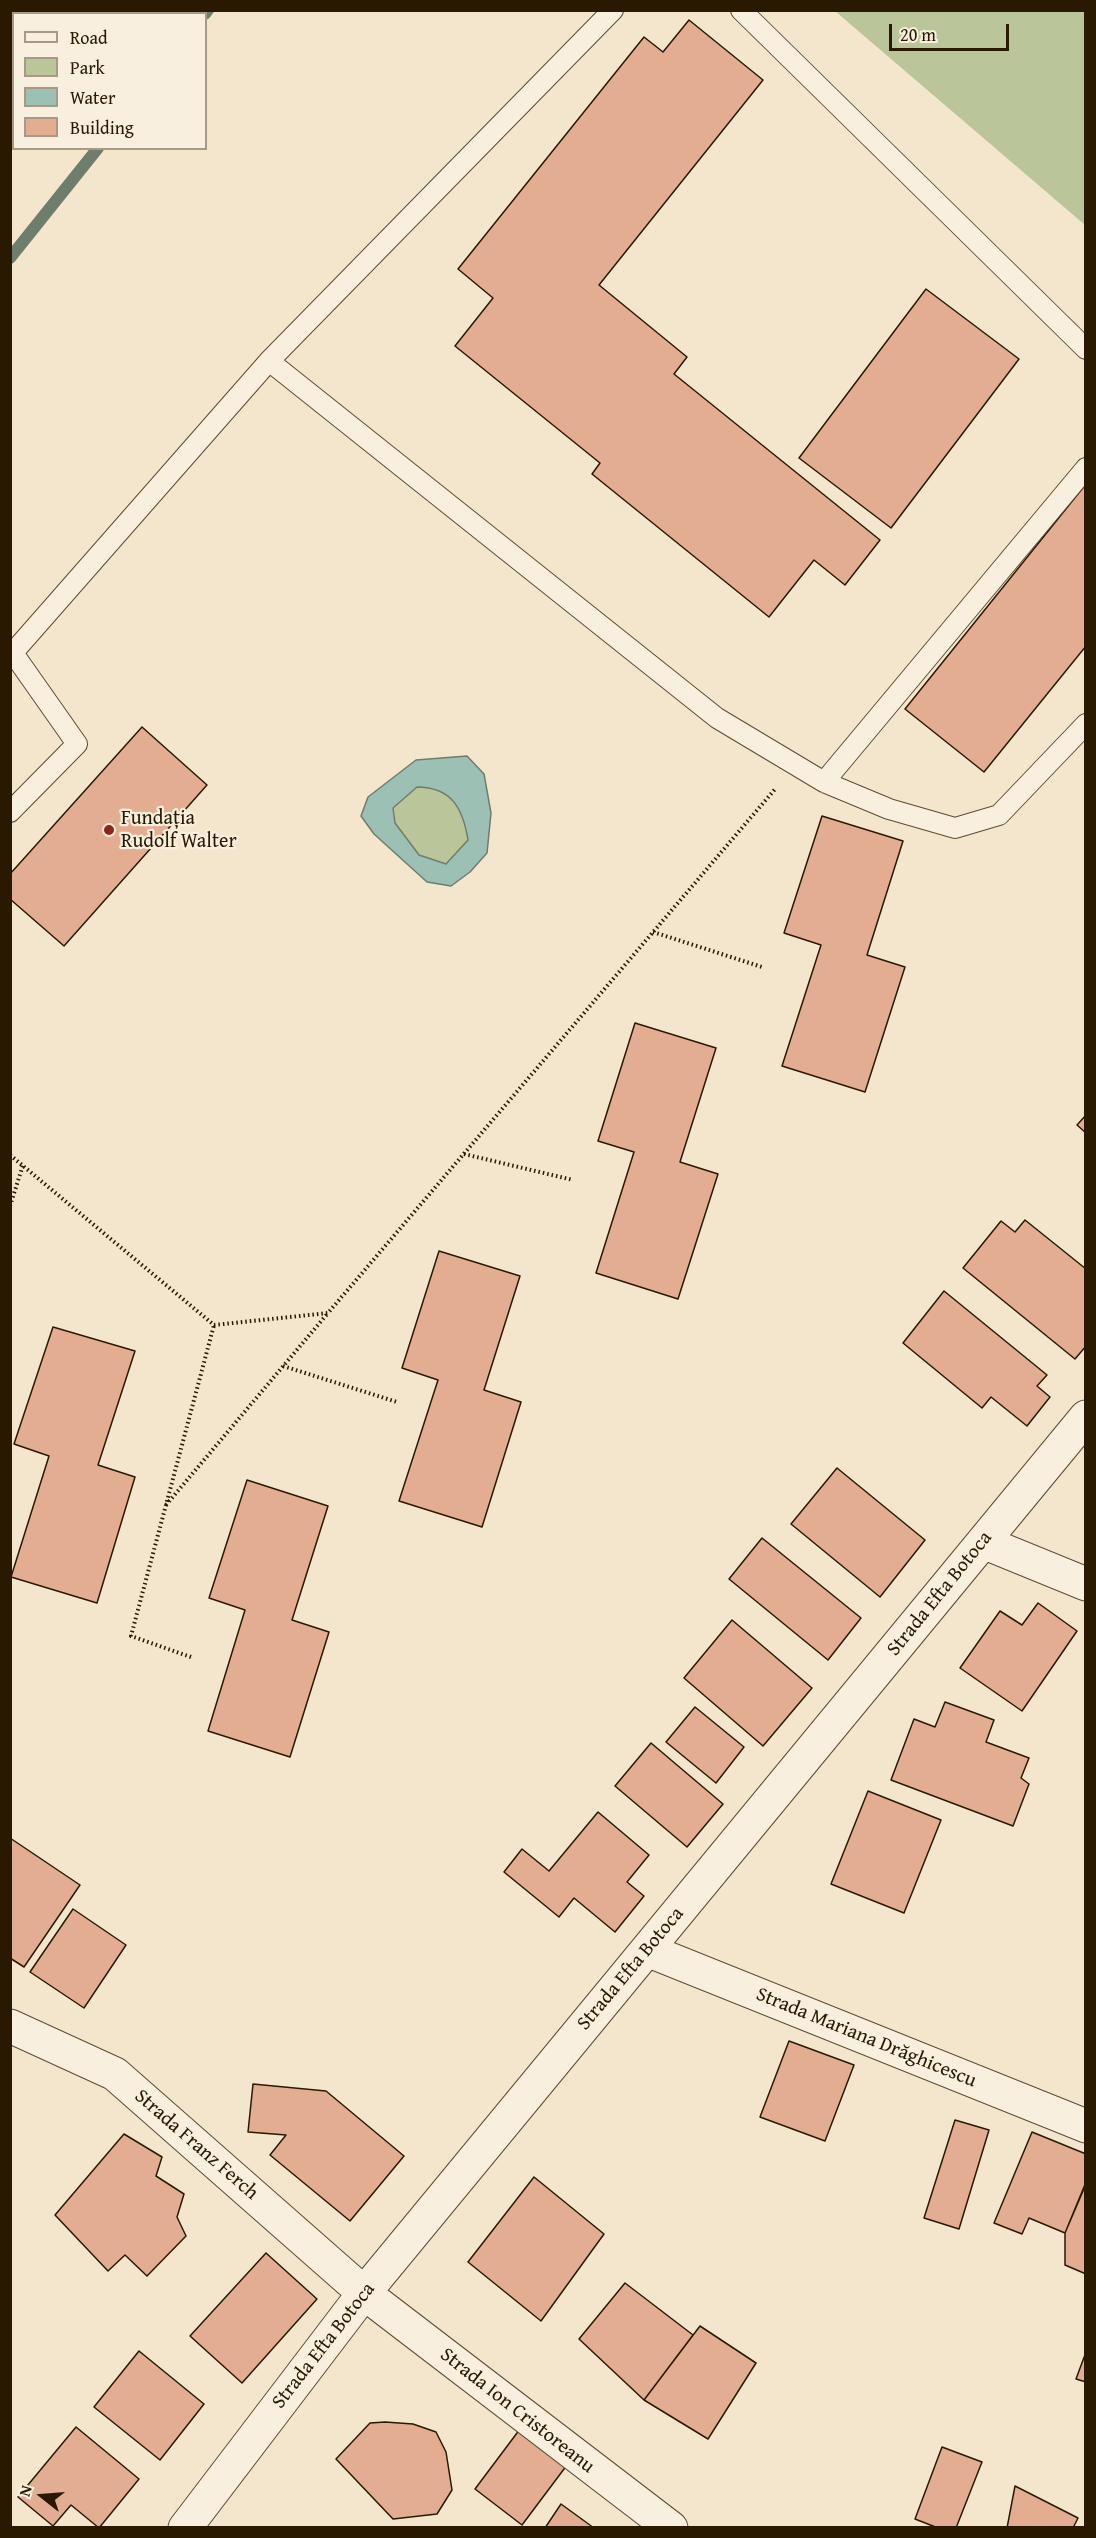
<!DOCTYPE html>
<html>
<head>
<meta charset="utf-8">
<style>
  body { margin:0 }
  #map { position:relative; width:1096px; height:2538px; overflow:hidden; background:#f4e6cd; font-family:"Gentium Book Plus",serif }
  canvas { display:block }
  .frame { position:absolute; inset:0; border:12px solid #2a1901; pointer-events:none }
  .legend { position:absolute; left:12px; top:12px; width:195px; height:138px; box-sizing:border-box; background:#f8efde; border:2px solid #a69986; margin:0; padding:8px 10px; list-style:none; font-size:18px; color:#2a1901 }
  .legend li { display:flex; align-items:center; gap:12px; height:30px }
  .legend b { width:30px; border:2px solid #a69986 }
  .north { position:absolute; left:12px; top:2466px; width:60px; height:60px; -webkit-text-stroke:4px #f8efde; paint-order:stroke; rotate:287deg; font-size:16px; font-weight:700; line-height:24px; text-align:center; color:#2a1901 }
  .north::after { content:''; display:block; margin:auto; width:21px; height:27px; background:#2a1901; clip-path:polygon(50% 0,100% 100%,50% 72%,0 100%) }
  .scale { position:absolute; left:889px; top:24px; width:120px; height:27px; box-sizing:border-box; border:3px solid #2a1901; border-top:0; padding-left:8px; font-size:18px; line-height:21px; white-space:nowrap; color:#2a1901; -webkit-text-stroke:4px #f8efde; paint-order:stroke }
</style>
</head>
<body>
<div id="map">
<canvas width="1096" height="2538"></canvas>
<div class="frame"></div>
<ul class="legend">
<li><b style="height:8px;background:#f8efde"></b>Road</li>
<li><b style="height:16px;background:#bac599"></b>Park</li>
<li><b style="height:16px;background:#9cc0b4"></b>Water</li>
<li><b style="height:16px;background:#e3ad91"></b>Building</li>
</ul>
<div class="north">N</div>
<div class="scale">20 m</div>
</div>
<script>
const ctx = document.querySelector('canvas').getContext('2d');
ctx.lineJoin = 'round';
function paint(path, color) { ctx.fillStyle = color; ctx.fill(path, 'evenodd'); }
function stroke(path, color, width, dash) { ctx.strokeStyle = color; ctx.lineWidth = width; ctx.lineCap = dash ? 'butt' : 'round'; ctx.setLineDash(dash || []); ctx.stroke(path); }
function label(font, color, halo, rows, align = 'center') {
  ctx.font = font + ' "Gentium Book Plus",serif'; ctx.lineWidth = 4.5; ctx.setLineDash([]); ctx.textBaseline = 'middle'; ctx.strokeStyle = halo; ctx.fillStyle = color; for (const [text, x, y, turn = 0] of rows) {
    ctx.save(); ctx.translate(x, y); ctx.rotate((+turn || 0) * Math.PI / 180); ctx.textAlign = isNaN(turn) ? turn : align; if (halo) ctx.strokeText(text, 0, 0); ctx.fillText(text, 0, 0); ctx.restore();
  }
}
const green = new Path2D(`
  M835,11H1085V225Z
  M417,787C437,787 455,796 464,816C467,822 467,832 468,840L446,864L419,855L395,823L393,808Z`);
const water = new Path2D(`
  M467,756L484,774L491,813L487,853L470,872L451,886L427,882L374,834L361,816L368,797L416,760ZM417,787C452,787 463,809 468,840L446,864L419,855L395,823L393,808Z`);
const stream = new Path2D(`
  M205,14L208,10
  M10,258L98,148`);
const building = new Path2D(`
  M689,20L763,80L599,285L687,357L674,374L880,540L845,585L814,560L769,617L592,474L600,463L455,346L493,298L458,269L644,37L663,52Z
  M926,289L1019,359L891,528L799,458Z
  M1086,484V646L984,772L905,709Z
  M142,727L207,785L64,946L10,899V874Z
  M822,816L903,841L867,955L905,967L865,1092L782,1066L821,945L784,933Z
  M635,1023L716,1048L680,1162L718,1174L678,1299L596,1273L634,1152L598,1141Z
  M1086,1115V1133L1077,1125Z
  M1025,1220L1086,1269V1346L1075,1359L963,1268L1001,1221L1015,1232Z
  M439,1251L520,1276L484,1390L521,1402L482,1527L399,1501L438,1380L402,1368Z
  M944,1291L1047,1375L1037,1386L1050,1397L1027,1426L991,1397L982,1408L903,1343Z
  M53,1327L135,1351L98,1465L135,1477L97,1603L11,1577L49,1456L14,1444Z
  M837,1468L925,1540L880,1597L791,1524Z
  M247,1480L328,1506L292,1620L329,1632L290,1757L208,1731L245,1610L209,1598Z
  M762,1538L861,1618L828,1660L729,1579Z
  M1038,1603L1077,1631L1022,1711L960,1668L1000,1611L1022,1625Z
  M732,1620L812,1688L763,1746L684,1678Z
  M945,1702L994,1720L986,1742L1029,1758L1021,1778L1029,1784L1013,1826L891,1780L914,1719L935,1727Z
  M695,1707L744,1747L716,1783L666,1742Z
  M651,1743L723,1804L687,1847L615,1786Z
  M868,1791L941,1820L904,1913L831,1884Z
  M598,1812L649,1855L627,1882L644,1896L615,1932L574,1898L559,1917L504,1872L522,1849L549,1871Z
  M10,1838L80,1885L24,1967L10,1958Z
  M73,1909L126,1945L84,2008L30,1972Z
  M789,2041L854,2065L825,2141L760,2117Z
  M253,2084L326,2091L404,2156L350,2221L270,2155L286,2135L248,2132Z
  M955,2120L989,2130L959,2229L924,2218Z
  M1032,2132L1086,2154V2182L1065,2233L1029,2218L1022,2234L994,2223Z
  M124,2134L162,2157L156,2176L184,2194L177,2217L186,2236L147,2276L125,2255L108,2271L55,2215Z
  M534,2177L604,2234L541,2321L468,2262Z
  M1086,2184V2274L1065,2265V2233Z
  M266,2253L317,2299L242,2383L190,2336Z
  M625,2283L693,2335L644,2400L579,2339Z
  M700,2326L756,2363L708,2439L644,2400Z
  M139,2351L204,2404L160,2460L94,2407Z
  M1086,2352V2382L1076,2379Z
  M385,2422L413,2424L436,2432L446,2452L452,2490L437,2514L393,2519L336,2459L370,2423Z
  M76,2427L139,2479L99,2528L71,2505L53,2526L18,2497Z
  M520,2429L567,2465L522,2525L475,2489Z
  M942,2447L982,2462L956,2528H938L915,2519Z
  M1015,2486L1078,2518L1073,2528H1007Z
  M561,2504L594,2528H545Z`);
const path = new Path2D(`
  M653,932L762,967
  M464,1154L573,1180
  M10,1155L214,1325L328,1313L776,788
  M10,1206L23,1165
  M283,1366L397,1402
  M166,1505L328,1313
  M191,1657L131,1636L214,1325`);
const lane = new Path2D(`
  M741,10L1086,349
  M269,361L717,718L824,782L889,809L955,828L999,815L1086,724
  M10,656L269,361L613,10
  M824,782L1086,468
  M10,812L77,744L13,653`);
const street = new Path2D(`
  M983,1542L1086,1584
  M647,1950L1086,2126
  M10,2026L115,2074L364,2293L671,2528
  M185,2528L364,2293L1086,1417`);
const secondary = new Path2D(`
  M104,14L106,10
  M10,131L14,127`);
const markers = [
  [109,830,6,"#8f2418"]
];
const poiNames = [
  ["Fundația",121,819],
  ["Rudolf Walter",121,842]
];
const streetNames = [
  ["Strada Efta Botoca",940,1594,-51],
  ["Strada Efta Botoca",631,1969,-50],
  ["Strada Mariana Drăghicescu",866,2038,22],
  ["Strada Franz Ferch",196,2145,41],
  ["Strada Efta Botoca",324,2346,-52],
  ["Strada Ion Cristoreanu",517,2411,38]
];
paint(green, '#bac599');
paint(water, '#9cc0b4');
stroke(water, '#6e7d6c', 1.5);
stroke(stream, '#6e7d6c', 12);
paint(building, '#e3ad91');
stroke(building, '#2a1901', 1.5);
stroke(lane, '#5c4c34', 22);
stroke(street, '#5c4c34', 35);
stroke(secondary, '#2a1901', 35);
stroke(path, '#2a1901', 4, [1.5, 3]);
stroke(lane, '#f8efde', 20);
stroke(street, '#f8efde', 33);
stroke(secondary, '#f8efde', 33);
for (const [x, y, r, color] of markers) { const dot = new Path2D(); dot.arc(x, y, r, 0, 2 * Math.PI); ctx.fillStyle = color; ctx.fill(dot); stroke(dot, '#f8efde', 2); }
label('20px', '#2a1901', '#f8efde', poiNames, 'left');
label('20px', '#2a1901', '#f8efde', streetNames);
</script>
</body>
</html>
